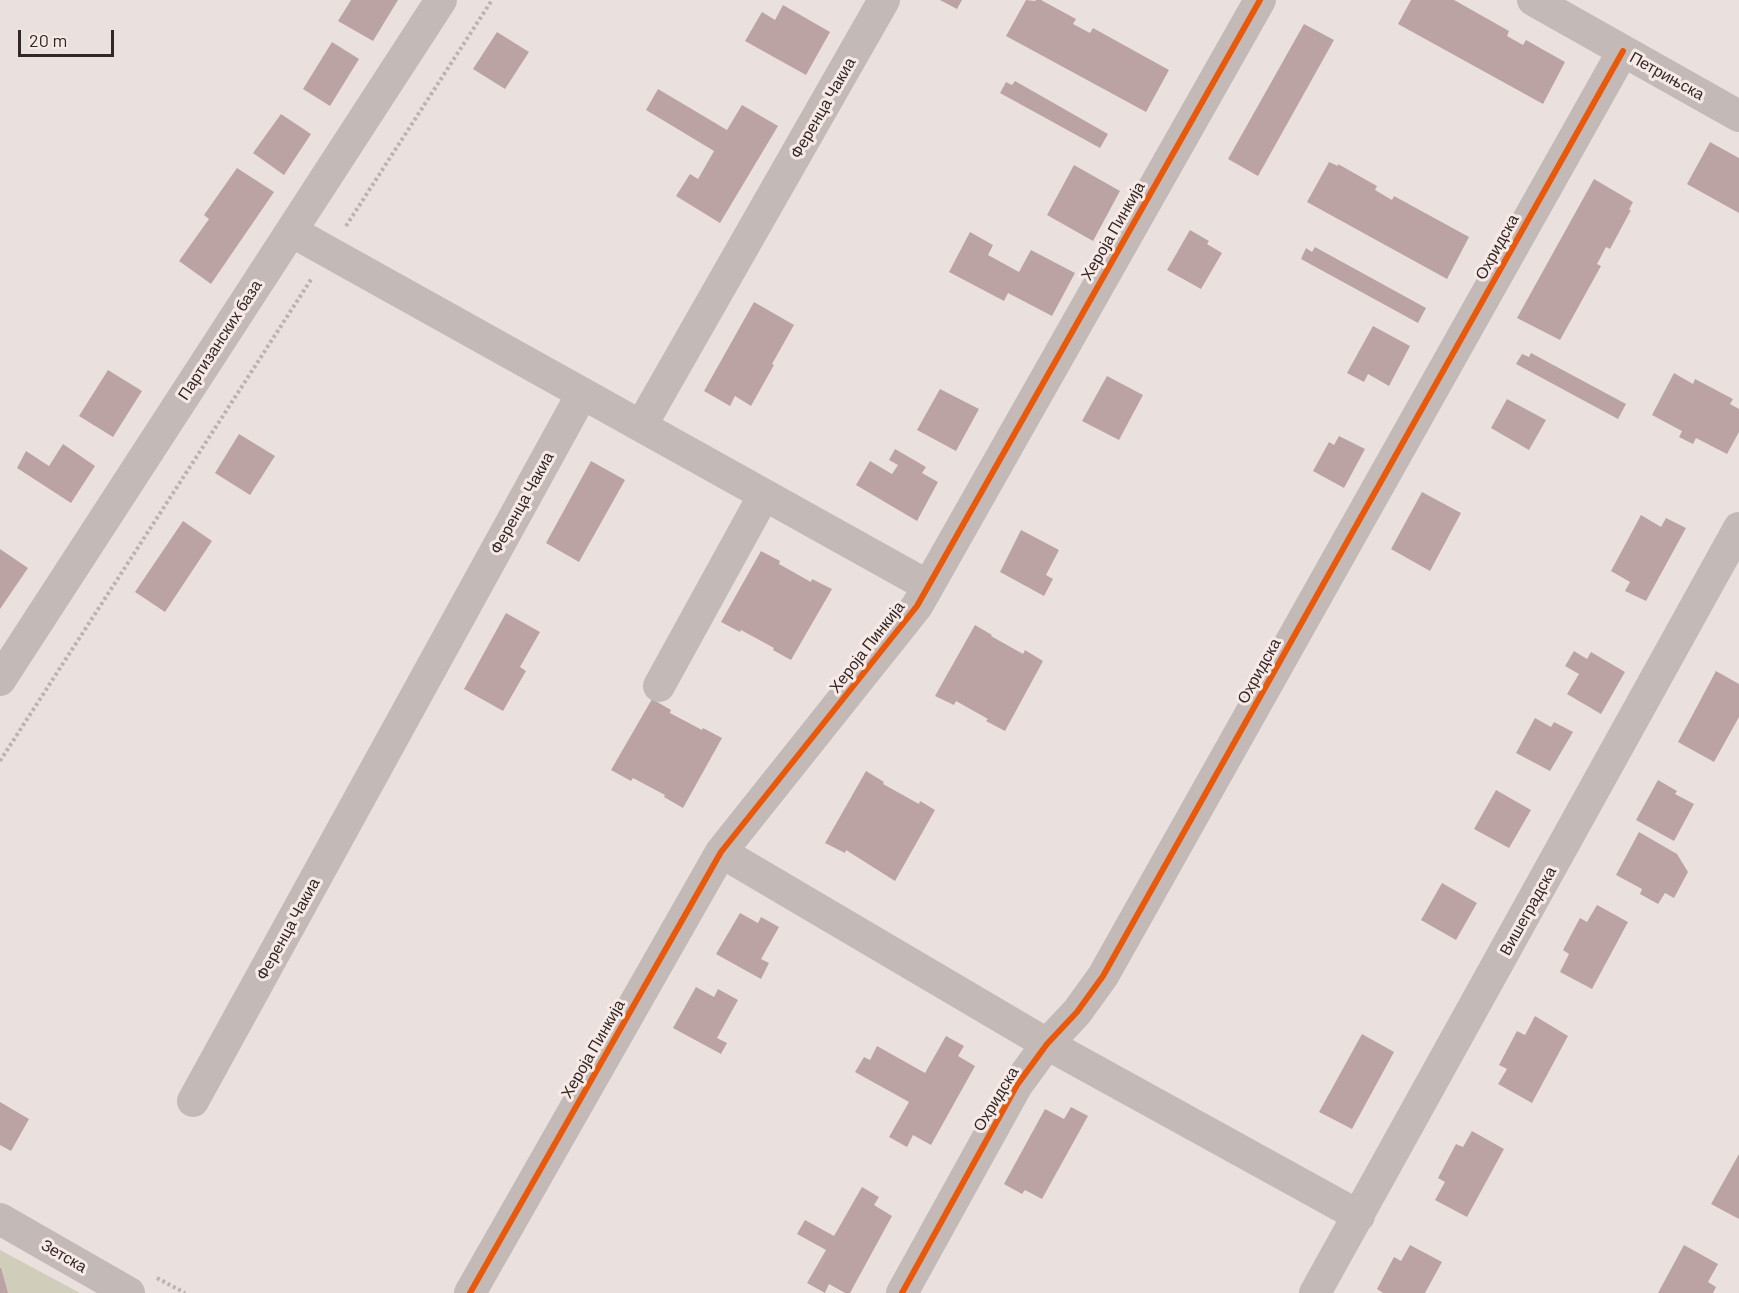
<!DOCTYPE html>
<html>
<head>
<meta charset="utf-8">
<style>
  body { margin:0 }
  #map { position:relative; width:1739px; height:1293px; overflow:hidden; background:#eae1de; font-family:Barlow,sans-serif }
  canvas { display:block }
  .scale { position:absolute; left:18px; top:30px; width:96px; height:27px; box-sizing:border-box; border:3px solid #332827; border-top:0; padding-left:8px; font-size:18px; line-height:21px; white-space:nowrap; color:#332827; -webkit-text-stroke:4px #f7eae6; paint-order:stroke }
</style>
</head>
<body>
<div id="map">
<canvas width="1739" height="1293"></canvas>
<div class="scale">20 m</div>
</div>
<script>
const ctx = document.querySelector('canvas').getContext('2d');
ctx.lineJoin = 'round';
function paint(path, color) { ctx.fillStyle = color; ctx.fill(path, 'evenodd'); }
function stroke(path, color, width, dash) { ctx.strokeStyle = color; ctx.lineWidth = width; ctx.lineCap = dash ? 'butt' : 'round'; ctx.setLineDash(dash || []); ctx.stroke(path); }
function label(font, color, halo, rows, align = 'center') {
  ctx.font = font + ' Barlow,sans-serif'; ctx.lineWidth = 6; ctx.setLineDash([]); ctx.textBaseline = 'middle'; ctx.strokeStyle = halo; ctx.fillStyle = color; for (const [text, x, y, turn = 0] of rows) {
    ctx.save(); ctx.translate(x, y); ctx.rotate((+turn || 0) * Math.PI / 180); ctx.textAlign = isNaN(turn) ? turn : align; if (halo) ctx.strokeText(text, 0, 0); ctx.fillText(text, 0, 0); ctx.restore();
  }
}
const green = new Path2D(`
  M0,1250L80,1293H0Z`);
const building = new Path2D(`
  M351,0H398L373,41L338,21Z
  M940,0H962L957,9Z
  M1026,0L1035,1L1036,0H1041L1076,19L1073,24L1090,33L1093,28L1169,70L1146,112L1006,36Z
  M1411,0H1454L1509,31L1507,36L1523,45L1526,40L1565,62L1543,104L1398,24Z
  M783,5L830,32L806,75L745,41L762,12L775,20Z
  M1304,24L1334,40L1258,176L1228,159Z
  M497,32L529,52L505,89L473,69Z
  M332,42L359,59L330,106L303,89Z
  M1015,81L1108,134L1100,148L1000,93L1006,82L1012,85Z
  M658,89L727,130L742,105L778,126L720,223L676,196L690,174L698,179L714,151L646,110Z
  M281,114L311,134L284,175L253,153Z
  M1710,142L1739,158V213L1687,184Z
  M1329,162L1338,166V164L1377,186L1375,190L1392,200L1394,196L1469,237L1447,279L1307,202Z
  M1074,165L1120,191L1093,241L1047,215Z
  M237,168L274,192L211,284L179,261L209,219L204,215Z
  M1594,179L1633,202L1629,210H1631L1610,249L1606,247L1597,264L1601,266L1560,340L1517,318Z
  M1190,230L1209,241L1207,244L1222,253L1201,289L1167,270Z
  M970,232L993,245L988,255L1019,272L1031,250L1075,273L1052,316L1008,293L1004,301L949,272Z
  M1315,247L1426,308L1418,323L1301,259L1306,248L1312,252Z
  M754,302L794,325L772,364L774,365L751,406L735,396L730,406L704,391Z
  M1373,326L1410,346L1389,386L1368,374L1364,382L1347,373Z
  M1531,353L1626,404L1618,419L1516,364L1522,354L1529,357Z
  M108,370L142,391L113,437L79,416Z
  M1674,373L1693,384L1695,379L1733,399L1730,404L1739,409V432L1727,454L1696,438L1693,444L1679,437L1682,431L1652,415Z
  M1107,376L1143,395L1119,440L1082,421Z
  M940,389L979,409L956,451L917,430Z
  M1507,399L1546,420L1529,450L1491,428Z
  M239,434L275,456L250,495L215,473Z
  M1339,436L1365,449L1344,488L1313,471L1329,442L1334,445Z
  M63,444L95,466L71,503L17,468L26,451L49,466Z
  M895,449L926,467L922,473L938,482L917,521L856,485L870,461L892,474L898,465L889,460Z
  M591,461L625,480L579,562L546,543Z
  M1422,492L1461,513L1430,571L1391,549Z
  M1641,515L1661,527L1666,518L1686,528L1646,601L1625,591L1630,582L1611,571Z
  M183,521L212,541L165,612L135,592Z
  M1021,530L1059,550L1046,575L1053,579L1044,596L1000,572Z
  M0,549L28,568L0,609Z
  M761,551L780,561L779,564L811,582L812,579L832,589L791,660L773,650L774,648L741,630L740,632L721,622Z
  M506,613L540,632L520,667L526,671L503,711L464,689Z
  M975,625L992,635L991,636L1023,654L1025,650L1043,661L1005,731L986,721L988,719L956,701L954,705L935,696Z
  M1574,651L1587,659L1591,652L1625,672L1601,714L1567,694L1579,674L1565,666Z
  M1716,671L1739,684V717L1714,762L1678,742Z
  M652,699L671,710L670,713L702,730L703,728L722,738L683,808L664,797L665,795L633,778L631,781L611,770Z
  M1535,718L1551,727L1554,722L1573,732L1550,771L1516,753Z
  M866,771L884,782L883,784L919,804L920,801L935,810L895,881L846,850L845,853L825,843Z
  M1658,780L1677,791L1675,794L1694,804L1674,841L1636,820Z
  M1496,790L1531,810L1509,848L1474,829Z
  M1639,832L1677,854L1688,872L1674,898L1665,893L1658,904L1640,894L1642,889L1616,875Z
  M1442,883L1477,903L1456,940L1421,920Z
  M1597,905L1628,922L1592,989L1560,972L1569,954L1563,950L1580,918L1587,922Z
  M740,913L758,923L761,917L779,927L761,959L769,963L761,979L716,954Z
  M696,987L714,997L718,989L738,1000L717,1038L727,1043L721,1054L673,1028Z
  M1535,1016L1568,1036L1532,1103L1498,1084L1507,1069L1499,1065L1517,1031L1525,1035Z
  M1362,1034L1394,1052L1352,1129L1319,1112Z
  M946,1036L964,1046L958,1056L975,1066L931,1145L913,1135L907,1147L889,1137L909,1102L855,1072L864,1057L870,1060L877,1046L925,1073Z
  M0,1102L29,1119L11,1151L0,1145Z
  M1071,1107L1088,1116L1042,1199L1025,1190L1022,1194L1004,1184L1045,1109L1064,1119Z
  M1472,1131L1504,1149L1467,1217L1435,1200L1445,1182L1438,1178L1456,1144L1463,1147Z
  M1739,1154V1219L1711,1204Z
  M862,1187L879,1197L874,1205L892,1216L850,1293H845L829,1284L825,1293L807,1283L826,1250L797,1234L805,1220L834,1236Z
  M1410,1245L1442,1262L1425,1293H1383L1377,1289L1394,1257L1401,1261Z
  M1684,1245L1718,1264L1708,1282L1716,1287L1713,1293H1658Z
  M0,1268H1L8,1293H0Z`);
const path = new Path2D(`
  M346,226L492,0
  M0,761L312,278
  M157,1278L185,1293`);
const minor = new Path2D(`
  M1533,0L1739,116
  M291,231L928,586
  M641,426L884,0
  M0,680L441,0
  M659,686L764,495
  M721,852L1047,1044L1359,1216
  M193,1101L582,394
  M0,1219L129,1293
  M470,1293L721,852L917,606L1260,0
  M902,1293L1017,1085L1047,1044L1077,1012L1103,976L1623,51
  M1315,1293L1739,528`);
const cycleway = new Path2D(`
  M470,1293L721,852L917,606L1260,0
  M902,1293L1017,1085L1047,1044L1077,1012L1103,976L1623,51`);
const streetNames = [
  ["Петрињска",1667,76,29],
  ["Ференца Чакиа",823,108,-60],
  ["Хероја Пинкија",1113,231,-60],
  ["Охридска",1497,247,-61],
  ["Партизанских база",220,340,-57],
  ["Ференца Чакиа",522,503,-61],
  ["Хероја Пинкија",867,647,-52],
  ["Охридска",1259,671,-61],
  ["Вишеградска",1528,911,-61],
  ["Ференца Чакиа",288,929,-61],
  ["Хероја Пинкија",593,1049,-60],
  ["Охридска",996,1099,-59],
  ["Зетска",64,1256,30]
];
paint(green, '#d0cdba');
paint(building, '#bca3a3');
stroke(path, '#bbb2b1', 4, [3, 3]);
stroke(minor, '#c3bab8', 32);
stroke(cycleway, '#e8590c', 6);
label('16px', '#332827', '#f7eae6', streetNames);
</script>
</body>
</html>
